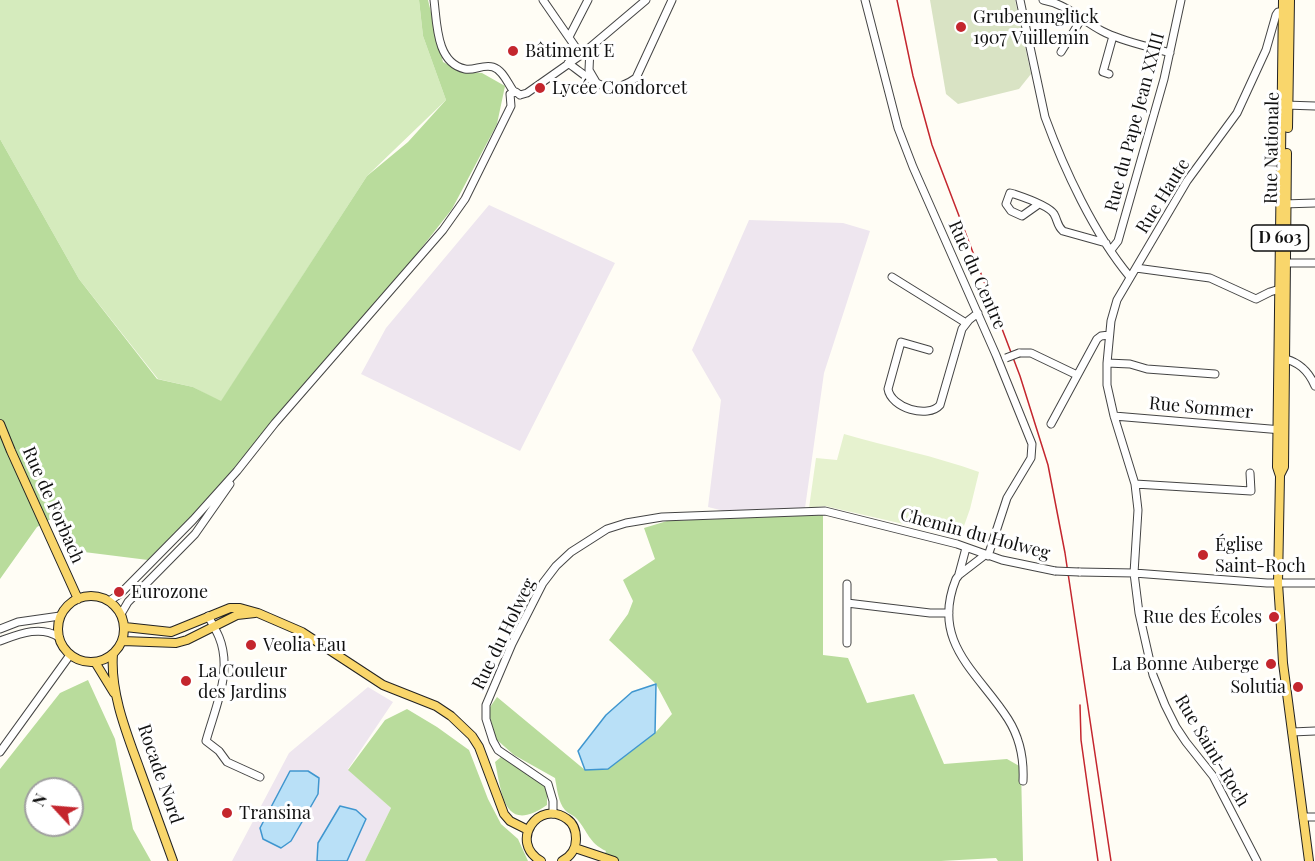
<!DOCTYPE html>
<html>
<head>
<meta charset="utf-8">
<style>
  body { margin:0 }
  #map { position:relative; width:1315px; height:861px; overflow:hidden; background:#fffdf5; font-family:"Playfair Display",serif }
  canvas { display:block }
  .north { position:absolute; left:24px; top:777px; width:60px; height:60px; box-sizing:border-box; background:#fff; border:2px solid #a0a0a0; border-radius:50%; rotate:296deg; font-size:16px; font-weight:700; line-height:24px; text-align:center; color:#111 }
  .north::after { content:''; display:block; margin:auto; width:21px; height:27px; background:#c4262e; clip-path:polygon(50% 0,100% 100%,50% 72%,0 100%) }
</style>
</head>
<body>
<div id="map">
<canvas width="1315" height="861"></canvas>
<div class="north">N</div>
</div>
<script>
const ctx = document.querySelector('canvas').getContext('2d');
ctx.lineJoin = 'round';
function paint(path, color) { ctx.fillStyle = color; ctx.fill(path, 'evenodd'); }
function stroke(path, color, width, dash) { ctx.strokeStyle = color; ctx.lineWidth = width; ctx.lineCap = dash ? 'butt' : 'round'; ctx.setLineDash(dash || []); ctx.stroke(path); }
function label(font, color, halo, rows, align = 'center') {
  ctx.font = font + ' "Playfair Display",serif'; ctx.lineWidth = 6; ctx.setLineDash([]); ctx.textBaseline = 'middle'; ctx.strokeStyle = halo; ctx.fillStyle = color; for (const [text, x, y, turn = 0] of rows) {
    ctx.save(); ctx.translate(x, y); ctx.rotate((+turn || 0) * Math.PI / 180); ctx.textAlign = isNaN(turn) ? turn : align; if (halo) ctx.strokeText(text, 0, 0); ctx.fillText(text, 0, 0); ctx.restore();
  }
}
const industrial = new Path2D(`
  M489,205L615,263L520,451L361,374L386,328Z
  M749,220L843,223L870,231L824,373L805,508L724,511L708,507L721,400L692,350Z
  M368,687L393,702L348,769L391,808L365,861H232L289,753Z`);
const green = new Path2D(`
  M0,0H419L423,36L446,100L367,176L221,402L193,387L158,379L79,279L0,139Z`);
const forest = new Path2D(`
  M419,0H428L443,62L463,72L482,73L505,86L497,124L452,209L412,260L181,530L148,560L76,551L56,516L37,527L0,579V139L79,279L157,379L193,387L221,401L367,176L408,142L446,100L423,36Z
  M823,515V655L848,658L867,703L914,694L944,764L1007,759L1021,767L1023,861H998L996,858L941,861H602L606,851C589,843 588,832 577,819C574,815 568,814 565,810C558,802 557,788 555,778L514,755L496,739L488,710L497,697L585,770L608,769L655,733L672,714L656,684L609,640L628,614L633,601L623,580L655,559L644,528L667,521Z
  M88,680L115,739L133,829L151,861H0V769L60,693ZM36,789H72V825H36Z
  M407,709L437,727L469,750L488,799L501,824L518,839L528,861H365L391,808L348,770L385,720Z
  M501,757L543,783L547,791V805C504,835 502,794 495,762Z`);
const cemetery = new Path2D(`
  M930,0H1015L1031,74L1019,89L958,104L946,94Z`);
const pitch = new Path2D(`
  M844,434C889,447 935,456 979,472L970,509L960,537L825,506L809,508L816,458L837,460Z`);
const water = new Path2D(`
  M656,684L655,733L608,769L585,770L578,751L606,715L632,692Z
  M290,771H308L319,778L318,794L291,841L281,848L263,839L260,828Z
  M340,806L356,810L366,819L347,861H317L318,843Z`);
const minor = new Path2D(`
  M434,0C437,23 436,63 465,69C474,71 483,64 493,67C503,70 508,84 514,92
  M543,0L581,55
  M865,0L898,128L913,167L996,355L1032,444L1031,458L1007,498L988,556
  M1020,0L1045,117C1064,169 1094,234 1130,277
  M1043,0C1067,4 1081,20 1102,31C1123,42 1148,46 1170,53
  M569,37L588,0
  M590,48L589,70L596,82
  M1061,52L1082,18
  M568,63C592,80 607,99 636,78L672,0
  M1109,74L1103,72L1113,36
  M520,95L527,93L581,55L646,0
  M1285,105L1315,106
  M1039,204L1022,216L1011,211L1006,204L1010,193L1014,194C1023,197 1049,206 1054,214C1058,221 1057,226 1063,231L1106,243
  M1283,204L1315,203
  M1111,250L1118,241L1164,79L1181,0
  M1282,263H1315
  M1136,268L1210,278L1256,299L1270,292L1283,288
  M892,277L966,323
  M929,350L901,342L888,389C891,408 928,419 940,405L962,329L969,320L978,313
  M1019,353H1031L1077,375
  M1281,358C1298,361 1308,370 1315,386
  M1107,363L1130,364L1147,369L1215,374
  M1114,416L1282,430
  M1051,424L1097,339L1101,336L1109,335
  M1135,484L1251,491L1250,473
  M985,555L959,575L956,579C930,643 979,673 1008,719C1020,738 1024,760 1023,781
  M1079,572L1134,573L1267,583H1315
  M959,574L966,548
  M847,584V643
  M109,601L120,594L193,520L237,471L275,423L443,230L465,199L511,106L510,94L516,92L520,95
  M847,603L930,613H949
  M121,614L128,602L195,534L230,484
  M208,616C212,623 216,630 219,637C233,671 215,708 206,741L219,751L227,762L260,777
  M0,629L18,622L60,616
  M0,641C19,634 40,625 59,637
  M1292,732L1315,731
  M0,752L70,655
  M553,814V801L548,784L498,750L493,741L486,719V705L512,644L543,583L556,566L571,552L607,529L626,523L662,517L825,511L957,544L1002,560L1055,571
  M1303,817H1315
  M1257,861L1213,776L1186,742L1176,727L1165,705L1153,675L1139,613L1134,573L1138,510L1135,484L1114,416L1107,385V363L1111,321L1117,300L1187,181L1237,113L1266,50L1276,15L1278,12H1287`);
const major = new Path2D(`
  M1283,0L1277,467L1280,476L1278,583L1281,628L1283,663L1309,861
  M1288,128L1290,0
  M0,424L11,451L78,599
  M1280,475L1284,467L1287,153
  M58 629a33 33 0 1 1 66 0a33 33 0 1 1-66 0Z
  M125,627L171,632L230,608H240L258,613L302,632L383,685L436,706L451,716L472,736L479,747L504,814L510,821L528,830
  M123,641L176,643L187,640L237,615L255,613
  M113,654C110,693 127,734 140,770C151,800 162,831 173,861
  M95,662L114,693
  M575,848L614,861
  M541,861C508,842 539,798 567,819C573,823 576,831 576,839C576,849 570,857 562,861`);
const rail = new Path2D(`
  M897,0L913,76L932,145L1020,376L1048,465L1065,553L1111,861
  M1080,705L1081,740L1098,861`);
const minorBridge = new Path2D(`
  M1006,358L1019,353
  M1055,571L1079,572`);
const markers = [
  [961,27,6,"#c4262e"],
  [513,51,6,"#c4262e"],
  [540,88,6,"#c4262e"],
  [1203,555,6,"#c4262e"],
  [119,592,6,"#c4262e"],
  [1274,617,6,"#c4262e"],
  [251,645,6,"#c4262e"],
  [1271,664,6,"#c4262e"],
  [186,681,6,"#c4262e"],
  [1298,687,6,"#c4262e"],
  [227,813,6,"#c4262e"]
];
const shields = [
  [1280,238,57]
];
const shieldNames = [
  ["D 603",1280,238]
];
const poiNames = [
  ["Grubenunglück",973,17],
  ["1907 Vuillemin",973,38],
  ["Bâtiment E",525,51],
  ["Lycée Condorcet",552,88],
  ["Église",1215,545],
  ["Saint-Roch",1215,566],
  ["Eurozone",131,592],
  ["Rue des Écoles",1262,617,"right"],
  ["Veolia Eau",263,645],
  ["La Bonne Auberge",1259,664,"right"],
  ["La Couleur",198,671],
  ["des Jardins",198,692],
  ["Solutia",1286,687,"right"],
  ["Transina",239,813]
];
const streetNames = [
  ["Rue du Pape Jean XXIII",1135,122,-75],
  ["Rue Nationale",1272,148,-89],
  ["Rue Haute",1163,196,-58],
  ["Rue du Centre",977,275,66],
  ["Rue Sommer",1201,408,5],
  ["Rue de Forbach",53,505,66],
  ["Chemin du Holweg",975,534,15],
  ["Rue du Holweg",504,634,-64],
  ["Rue Saint-Roch",1212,751,59],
  ["Rocade Nord",160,774,71]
];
paint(industrial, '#eee6ef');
paint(green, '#d5ebbd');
paint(forest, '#b9dc9c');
paint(cemetery, '#d9e3c4');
paint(pitch, '#e6f2cf');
paint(water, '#b9e0f7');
stroke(water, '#3f96cf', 1.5);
stroke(minor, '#444', 9);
stroke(major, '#222', 10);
stroke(minor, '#fff', 7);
stroke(major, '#f9d66b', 8);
stroke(rail, '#c4262e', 1.5);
stroke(minorBridge, '#444', 9, []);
stroke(minorBridge, '#fff', 7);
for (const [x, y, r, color] of markers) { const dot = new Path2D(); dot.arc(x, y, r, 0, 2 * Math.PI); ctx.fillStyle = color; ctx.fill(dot); stroke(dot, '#fff', 2); }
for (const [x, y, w] of shields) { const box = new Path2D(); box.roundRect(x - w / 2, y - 13, w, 26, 4.5); ctx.fillStyle = '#fff'; ctx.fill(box); stroke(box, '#111', 1.5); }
label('bold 16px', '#111', null, shieldNames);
label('18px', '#111', '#fff', poiNames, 'left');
label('18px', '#111', '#fff', streetNames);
</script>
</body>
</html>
